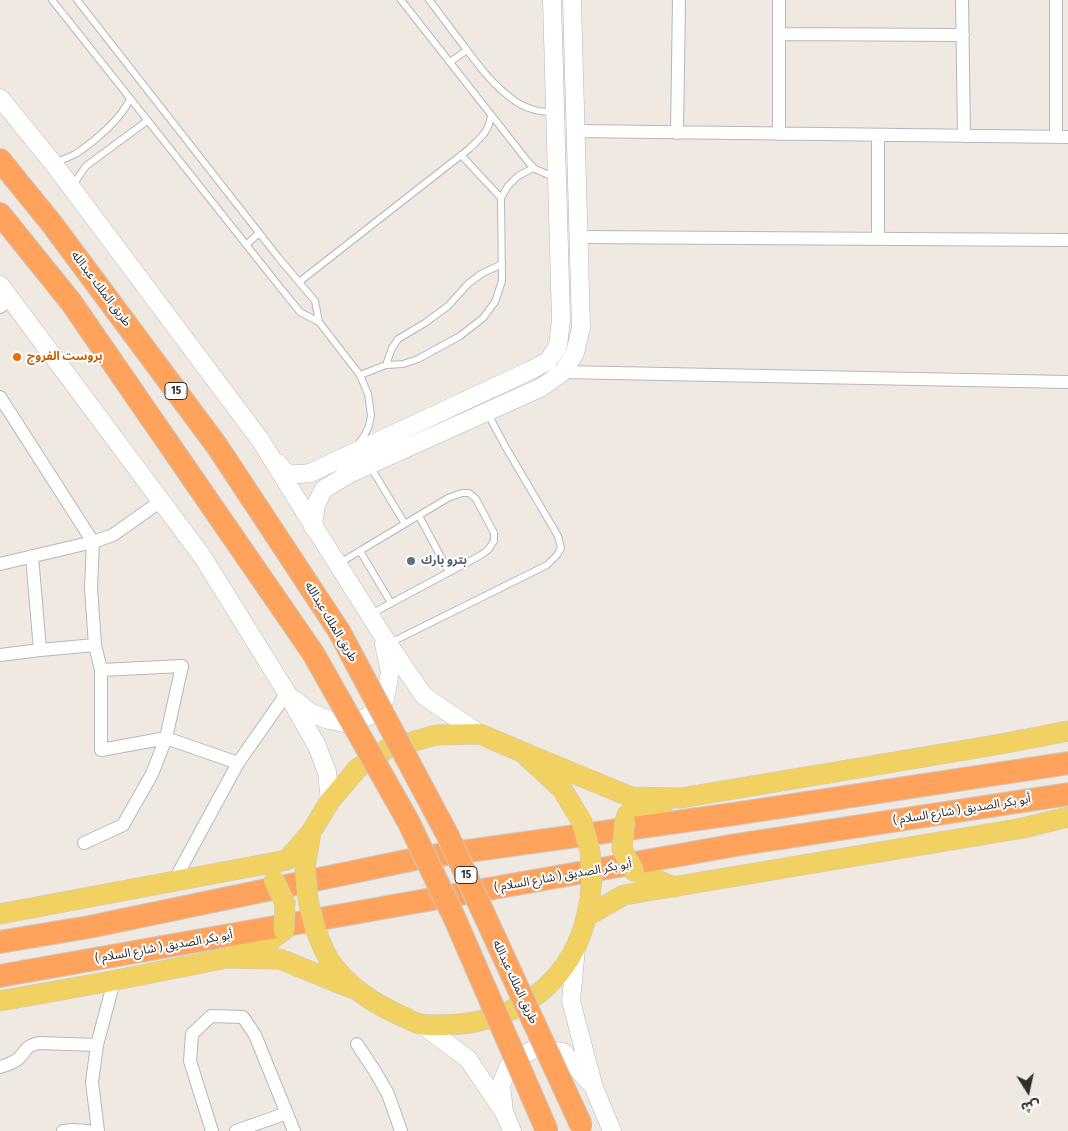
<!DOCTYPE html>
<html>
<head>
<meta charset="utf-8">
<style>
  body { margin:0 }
  #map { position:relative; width:1068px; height:1131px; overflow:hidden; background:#efe9e1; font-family:"Fira Sans Condensed","Noto Sans Arabic",sans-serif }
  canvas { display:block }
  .north { position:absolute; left:1003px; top:1066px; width:50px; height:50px; -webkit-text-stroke:4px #fff; paint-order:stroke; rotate:170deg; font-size:14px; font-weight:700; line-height:20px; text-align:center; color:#2e2e2e }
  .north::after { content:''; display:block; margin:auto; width:18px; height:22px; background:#2e2e2e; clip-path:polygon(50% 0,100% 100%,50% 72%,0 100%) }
</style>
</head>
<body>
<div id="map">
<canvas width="1068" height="1131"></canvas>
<div class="north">ش</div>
</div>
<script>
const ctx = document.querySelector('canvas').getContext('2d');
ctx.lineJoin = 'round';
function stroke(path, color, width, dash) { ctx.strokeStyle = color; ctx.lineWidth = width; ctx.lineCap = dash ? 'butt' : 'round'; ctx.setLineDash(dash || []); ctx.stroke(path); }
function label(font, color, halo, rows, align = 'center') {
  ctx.font = font + ' "Fira Sans Condensed","Noto Sans Arabic",sans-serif'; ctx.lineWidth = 4; ctx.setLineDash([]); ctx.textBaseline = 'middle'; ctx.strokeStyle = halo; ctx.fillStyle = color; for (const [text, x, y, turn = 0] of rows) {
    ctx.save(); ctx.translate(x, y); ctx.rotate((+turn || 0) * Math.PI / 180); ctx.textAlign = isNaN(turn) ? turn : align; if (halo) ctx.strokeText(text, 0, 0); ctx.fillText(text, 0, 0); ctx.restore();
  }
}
const lane = new Path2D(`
  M52,0L279,286L300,312L319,322L360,375L368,394L371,415L369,426L364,436L357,446
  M77,0L278,257L315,301L319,322
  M401,0L529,163L535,169L556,178
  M429,0C441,15 452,31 464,46C478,65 492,84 511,98C522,107 540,114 554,111
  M450,62L467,50
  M461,155L501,198
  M54,163C62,160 70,157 77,153C95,141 121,119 130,99
  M74,187L77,179L86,166L147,121
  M246,245L259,233
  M299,282L469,149C481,137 489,132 491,115
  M386,365L392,348L398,339L425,323L448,306L468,284L481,274L502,264
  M360,375L386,365L403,364L418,359L460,336L483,318L495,302L502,281L501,198L508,186L518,176L533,168
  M370,466L405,524
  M419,516L449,572
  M360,551L391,603
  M338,564L448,498L462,493H469L476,499L494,533V541L488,550L481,555L371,614
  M390,643L547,565L557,555L561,548L558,536L505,446L488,414`);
const street = new Path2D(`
  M779,0V134
  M962,0L964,136
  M779,34L963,35
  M575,131L1068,137
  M677,133L679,0
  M878,135V239
  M1056,137V0
  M578,237L1068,240
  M0,307L11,298
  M563,372L1068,382
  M0,397L93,542L91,588L95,645L101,670V750L166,738L238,763
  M32,556L40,650
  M0,564L93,542L113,535L161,501
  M0,655L40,650L95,645
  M84,843L123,825L152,774L166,738L182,666L101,670
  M174,881L238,763L287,693
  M357,1044L376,1073L388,1094L401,1131
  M0,1067C7,1065 14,1063 19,1058C28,1049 24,1047 39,1043L97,1045
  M63,1131L72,1130L88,1131
  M98,1131L92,1082L97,1045L114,981
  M212,1131L190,1061L192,1034L211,1016L243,1017L255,1035L294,1131
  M236,1131L287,1113`);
const secondary = new Path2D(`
  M0,98L53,163L261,441L301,506L383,636L424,696L480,734
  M0,285L202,556L287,693L317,746L327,772L330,801
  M278,463C288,477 293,475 310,473L529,371L548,361L558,346L561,320L552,0
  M313,527L316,504L324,489L349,474L542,387L563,372L575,353L581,328L572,0
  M295,700L311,713L329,720L349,724L369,716L385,699L390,672L384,644
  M576,948L571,1001L594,1088L612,1131
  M421,1024L468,1059L504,1112L512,1131
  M504,1112L501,1085L510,1063L534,1049L563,1052L592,1085`);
const primary = new Path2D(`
  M522,752L631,797L681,798L1001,744L1068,731
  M625,821L627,815L664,803
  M305,868L311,832L330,801L358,768L387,749L436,735L480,734L522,752L562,789L582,822
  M634,871L674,887
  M0,914L287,860L311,832
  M587,916L624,895L1023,828L1068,817
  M316,931C321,942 325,956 333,965C351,990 378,1006 406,1018C410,1020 415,1023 420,1024C424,1025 428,1025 431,1025C445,1025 456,1025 469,1023C535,1012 579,968 589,903
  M236,954L268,942L284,930
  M0,1001L106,982L227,958L280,959L351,988`);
const highway = new Path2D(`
  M0,160L52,224L217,446L339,631
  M0,214L71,302L313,653
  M0,942L89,927L425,857L734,814L1068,763
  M0,976L736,845L1068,794`);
const primaryBridge = new Path2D(`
  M625,821L622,849L634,871
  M582,822L590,851L592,878L590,897
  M305,868L308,900L316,931
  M274,880L285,903L284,930`);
const highwayBridge = new Path2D(`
  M339,631L448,836L581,1125
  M313,653L408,821L455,919L547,1131`);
const markers = [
  [17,357,5,"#e8710a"],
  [411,561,5,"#5c6f8a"]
];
const shields = [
  [176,391,22],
  [466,875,22]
];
const shieldNames = [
  ["15",176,391],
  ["15",466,875]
];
const streetNames = [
  ["طريق الملك عبدالله",101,289,53],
  ["طريق الملك عبدالله",331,622,59],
  ["( شارع السلام ) أبو بكر الصديق",962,810,-9],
  ["( شارع السلام ) أبو بكر الصديق",563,876,-10],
  ["( شارع السلام ) أبو بكر الصديق",164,947,-10],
  ["طريق الملك عبدالله",515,982,65]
];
const foodNames = [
  ["بروست الفروج",27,357]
];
const serviceNames = [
  ["بترو بارك",421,561]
];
stroke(lane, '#b4b7c1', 8);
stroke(street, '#b4b7c1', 14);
stroke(secondary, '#b4b7c1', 19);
stroke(primary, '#c9c9c9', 21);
stroke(highway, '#c9c9c9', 24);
stroke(lane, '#fff', 6);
stroke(street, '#fff', 12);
stroke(secondary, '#fff', 18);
stroke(primary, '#f2d163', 20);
stroke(highway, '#ffa35c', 22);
stroke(primaryBridge, '#c9c9c9', 21, []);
stroke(highwayBridge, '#c9c9c9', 24, []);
stroke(primaryBridge, '#f2d163', 20);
stroke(highwayBridge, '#ffa35c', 22);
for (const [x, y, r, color] of markers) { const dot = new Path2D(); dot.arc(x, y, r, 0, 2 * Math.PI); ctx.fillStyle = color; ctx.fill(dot); stroke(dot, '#fff', 2); }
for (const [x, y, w] of shields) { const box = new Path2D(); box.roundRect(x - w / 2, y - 8.5, w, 17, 4); ctx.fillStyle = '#fff'; ctx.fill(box); stroke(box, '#2e2e2e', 1); }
label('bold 11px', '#2e2e2e', null, shieldNames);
label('12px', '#2e2e2e', '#fff', streetNames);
label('bold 12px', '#c56008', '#fff', foodNames, 'left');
label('bold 12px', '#4e5e75', '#fff', serviceNames, 'left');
</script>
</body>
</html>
